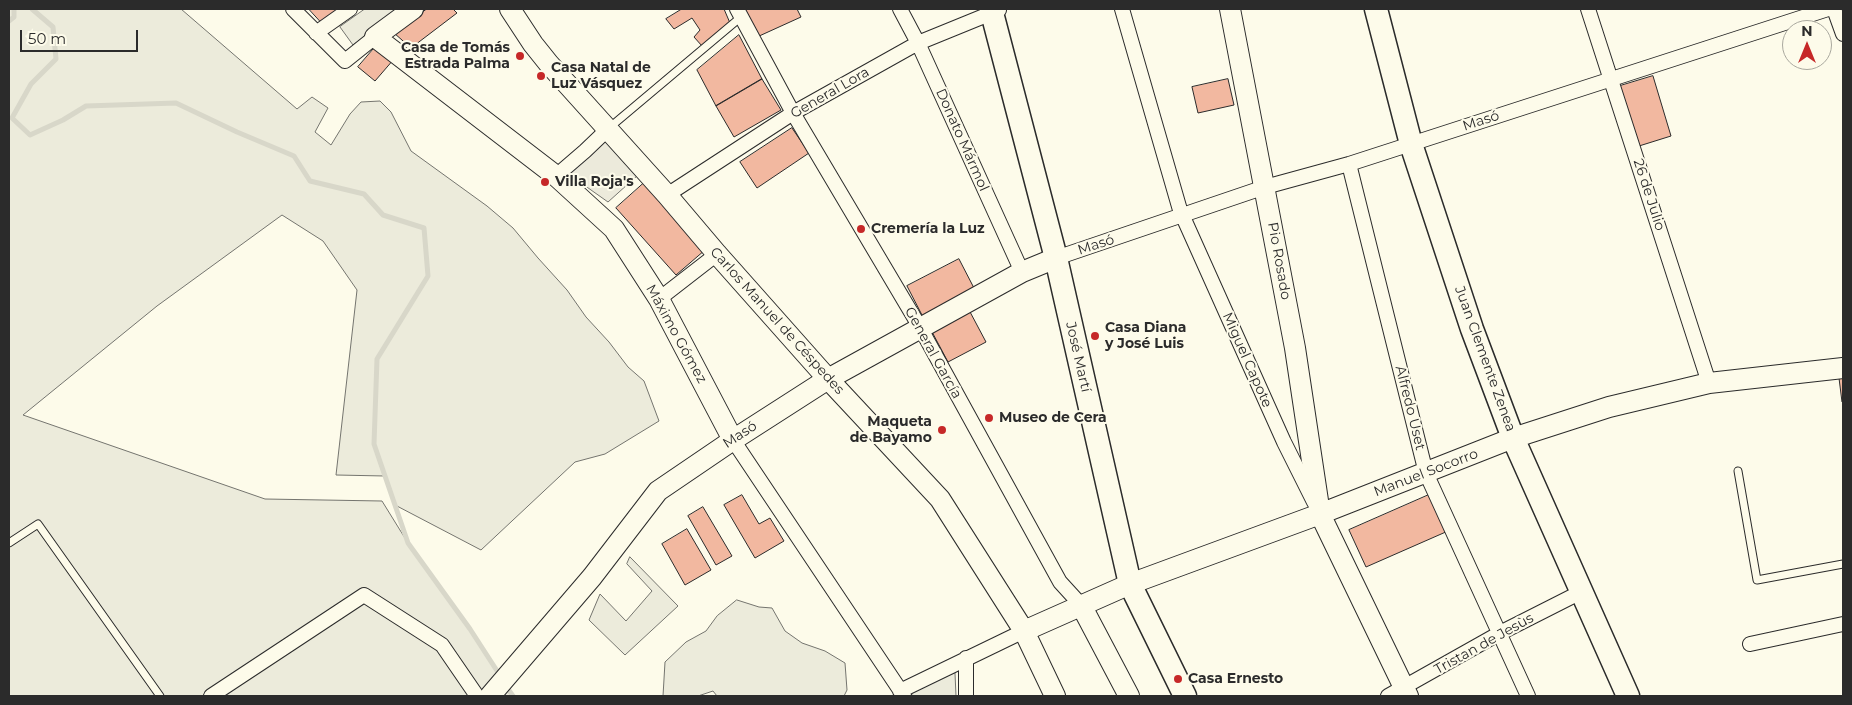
<!DOCTYPE html>
<html>
<head>
<meta charset="utf-8">
<style>
  body { margin:0 }
  #map { position:relative; width:1852px; height:705px; overflow:hidden; background:#fdfbea; font-family:Montserrat,sans-serif }
  canvas { display:block }
  .frame { position:absolute; inset:0; border:10px solid #2b2b2b; pointer-events:none }
  .north { position:absolute; left:1782px; top:20px; width:50px; height:50px; box-sizing:border-box; background:#fdfbea; border:1px solid #a9a89e; border-radius:50%; rotate:0deg; font-size:14px; font-weight:700; line-height:20px; text-align:center; color:#2b2b2b }
  .north::after { content:''; display:block; margin:auto; width:18px; height:22px; background:#c62828; clip-path:polygon(50% 0,100% 100%,50% 72%,0 100%) }
  .scale { position:absolute; left:20px; top:30px; width:118px; height:22px; box-sizing:border-box; border:2px solid #2b2b2b; border-top:0; padding-left:6px; font-size:15px; line-height:18px; white-space:nowrap; color:#2b2b2b; -webkit-text-stroke:4px #fdfbea; paint-order:stroke }
</style>
</head>
<body>
<div id="map">
<canvas width="1852" height="705"></canvas>
<div class="frame"></div>
<div class="north">N</div>
<div class="scale">50 m</div>
</div>
<script>
const ctx = document.querySelector('canvas').getContext('2d');
ctx.lineJoin = 'round';
function paint(path, color) { ctx.fillStyle = color; ctx.fill(path, 'evenodd'); }
function stroke(path, color, width, dash) { ctx.strokeStyle = color; ctx.lineWidth = width; ctx.lineCap = dash ? 'butt' : 'round'; ctx.setLineDash(dash || []); ctx.stroke(path); }
function label(font, color, halo, rows, align = 'center') {
  ctx.font = font + ' Montserrat,sans-serif'; ctx.lineWidth = 4; ctx.setLineDash([]); ctx.textBaseline = 'middle'; ctx.strokeStyle = halo; ctx.fillStyle = color; for (const [text, x, y, turn = 0] of rows) {
    ctx.save(); ctx.translate(x, y); ctx.rotate((+turn || 0) * Math.PI / 180); ctx.textAlign = isNaN(turn) ? turn : align; if (halo) ctx.strokeText(text, 0, 0); ctx.fillText(text, 0, 0); ctx.restore();
  }
}
const green = new Path2D(`
  M9,9H181L297,109L312,97L328,108L315,132L331,145L350,114L361,102L380,101L391,112L411,151L487,206L513,228L538,258L567,290L586,317L609,342L628,367L644,381L659,421L605,454L575,462L481,550L395,505L385,476L336,475L357,290L323,241L282,215L157,306L23,415L265,499L382,501L408,543L470,629L513,696H9Z
  M365,9H402L353,45L340,27Z
  M630,557L678,606L625,655L589,620L600,594L626,621L652,591L627,564Z
  M737,600L759,607L772,608L785,631L802,643L825,651L845,663L847,690L844,696H717L713,691L698,696H663L665,662L686,642L706,631L717,616Z
  M955,673L956,696H913L910,692Z`);
const parking = new Path2D(`
  M604,139L638,175L608,202L567,173Z`);
const stream = new Path2D(`
  M32,9L53,27L56,59L31,84L12,118L30,135L63,120L86,106L176,103L237,132L294,156L310,181L364,194L383,215L424,228L428,276L377,359L374,444L408,543L470,629L501,677
  M9,21L14,17V9
  M505,685L513,696`);
const building = new Path2D(`
  M309,9H338L322,23Z
  M427,9H453L457,13L411,48L394,33Z
  M682,9H724L730,23L702,46L694,37L700,30L692,18L674,29L666,19Z
  M743,9H797L801,17L757,37Z
  M739,35L762,79L716,106L697,70Z
  M377,45L394,59L375,81L358,67Z
  M1653,76L1671,136L1639,146L1620,86Z
  M762,79L781,110L734,137L716,106Z
  M1228,79L1234,105L1198,113L1192,87Z
  M792,128L809,153L757,188L740,162Z
  M644,183L705,250L676,275L616,208Z
  M959,259L975,290L923,317L907,286Z
  M969,310L986,342L948,362L931,330Z
  M1843,377V401L1842,402L1839,378Z
  M1431,494L1448,531L1366,567L1349,530Z
  M742,495L759,524L770,518L784,541L755,558L724,505Z
  M703,507L732,556L716,565L688,516Z
  M687,529L711,570L685,585L662,544Z`);
const lane = new Path2D(`
  M609,128L741,17
  M1738,471L1757,580L1843,564
  M9,543L38,524L160,696`);
const street = new Path2D(`
  M293,9L345,61L375,37
  M737,9L793,113L921,329L1060,582L1081,605
  M900,9L918,43L1022,272
  M1122,9L1180,210L1284,442L1314,502
  M1588,9L1709,383
  M1834,9L1843,34
  M316,33L350,9
  M1349,164L1426,473L1528,696
  M556,176L585,151L608,129
  M667,195L793,113L918,43L999,10
  M1056,258L1265,187L1349,164L1828,9
  M659,299L717,254
  M733,440L904,696
  M1750,644L1843,624
  M966,658V696
  M900,691L1024,631
  M211,696L364,595L442,645L477,696
  M1388,696L1500,633L1581,592`);
const secondary = new Path2D(`
  M413,9L375,37L556,176L614,229L659,299L733,440
  M510,9L533,44L549,64L667,195L717,254L828,379L940,499L1024,631L1055,696
  M1230,9L1295,348L1320,514L1408,696
  M1081,605L1129,696
  M1024,631L1130,584L1320,514L1513,438L1609,407L1709,383L1843,368
  M490,696L592,577L658,491L733,440L828,379L1022,272L1056,258`);
const primary = new Path2D(`
  M991,9L1056,258L1130,584L1185,696
  M1376,9L1411,144L1472,329L1513,438L1628,696`);
const markers = [
  [520,56,5,"#c62828"],
  [541,76,5,"#c62828"],
  [545,182,5,"#c62828"],
  [861,229,5,"#c62828"],
  [1095,336,5,"#c62828"],
  [989,418,5,"#c62828"],
  [942,430,5,"#c62828"],
  [1178,679,5,"#c62828"]
];
const poiNames = [
  ["Casa de Tomás",510,48,"right"],
  ["Estrada Palma",510,64,"right"],
  ["Casa Natal de",551,68],
  ["Luz Vásquez",551,84],
  ["Villa Roja's",555,182],
  ["Cremería la Luz",871,229],
  ["Casa Diana",1105,328],
  ["y José Luis",1105,344],
  ["Museo de Cera",999,418],
  ["Maqueta",932,422,"right"],
  ["de Bayamo",932,438,"right"],
  ["Casa Ernesto",1188,679]
];
const streetNames = [
  ["General Lora",830,93,-30],
  ["Masó",1481,121,-18],
  ["Donato Mármol",962,140,66],
  ["26 de Julio",1649,195,72],
  ["Masó",1096,245,-18],
  ["Pio Rosado",1279,261,80],
  ["Carlos Manuel de Céspedes",777,321,48],
  ["Máximo Gómez",676,334,61],
  ["General García",933,353,61],
  ["José Martí",1078,357,77],
  ["Juan Clemente Zenea",1485,359,70],
  ["Miguel Capote",1247,360,66],
  ["Alfredo Uset",1410,408,76],
  ["Masó",740,435,-33],
  ["Manuel Socorro",1426,473,-21],
  ["Tristan de Jesùs",1484,644,-29]
];
paint(green, '#ecebdb');
stroke(green, '#74746e', 1);
paint(parking, '#eceadb');
stroke(parking, '#74746e', 1);
stroke(stream, '#d8d7c9', 5);
paint(building, '#f2b8a0');
stroke(building, '#2b2b2b', 1);
stroke(lane, '#2b2b2b', 9);
stroke(street, '#2b2b2b', 16);
stroke(secondary, '#2b2b2b', 22);
stroke(primary, '#2b2b2b', 25);
stroke(lane, '#fdfbea', 7);
stroke(street, '#fdfbea', 14);
stroke(secondary, '#fdfbea', 20);
stroke(primary, '#fdfbea', 22);
for (const [x, y, r, color] of markers) { const dot = new Path2D(); dot.arc(x, y, r, 0, 2 * Math.PI); ctx.fillStyle = color; ctx.fill(dot); stroke(dot, '#fdfbea', 2); }
label('bold 14px', '#2b2b2b', '#fdfbea', poiNames, 'left');
label('14px', '#2b2b2b', '#fdfbea', streetNames);
</script>
</body>
</html>
